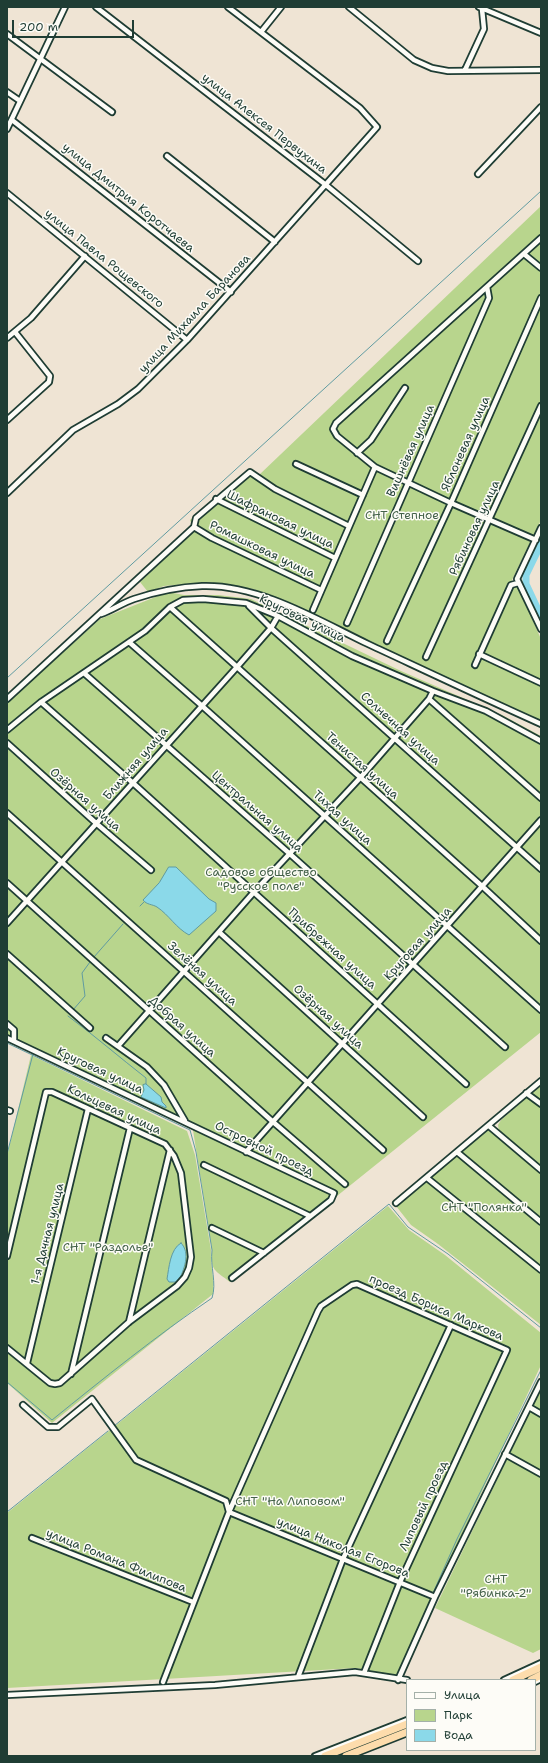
<!DOCTYPE html>
<html>
<head>
<meta charset="utf-8">
<style>
  body { margin:0 }
  #map { position:relative; width:548px; height:1763px; overflow:hidden; background:#efe4d4; font-family:"Shantell Sans",sans-serif }
  canvas { display:block }
  .frame { position:absolute; inset:0; border:8px solid #1f3d34; pointer-events:none }
  .legend { position:absolute; left:406px; top:1679px; width:130px; height:72px; box-sizing:border-box; background:#fdfcf7; border:1px solid #a4b0a9; margin:0; padding:5px 7px; list-style:none; font-size:12px; color:#1f3d34 }
  .legend li { display:flex; align-items:center; gap:8px; height:20px }
  .legend b { width:20px; border:1px solid #a4b0a9 }
  .scale { position:absolute; left:12px; top:20px; width:122px; height:18px; box-sizing:border-box; border:2px solid #1f3d34; border-top:0; padding-left:5px; font-size:12px; line-height:14px; white-space:nowrap; color:#1f3d34; -webkit-text-stroke:3px #fdfcf7; paint-order:stroke }
</style>
</head>
<body>
<div id="map">
<canvas width="548" height="1763"></canvas>
<div class="frame"></div>
<ul class="legend">
<li><b style="height:5px;background:#fdfcf7"></b>Улица</li>
<li><b style="height:11px;background:#b8d58d"></b>Парк</li>
<li><b style="height:11px;background:#8bd9e9"></b>Вода</li>
</ul>
<div class="scale">200 m</div>
</div>
<script>
const ctx = document.querySelector('canvas').getContext('2d');
ctx.lineJoin = 'round';
function paint(path, color) { ctx.fillStyle = color; ctx.fill(path, 'evenodd'); }
function stroke(path, color, width, dash) { ctx.strokeStyle = color; ctx.lineWidth = width; ctx.lineCap = dash ? 'butt' : 'round'; ctx.setLineDash(dash || []); ctx.stroke(path); }
function label(font, color, halo, rows, align = 'center') {
  ctx.font = font + ' "Shantell Sans",sans-serif'; ctx.lineWidth = 3; ctx.setLineDash([]); ctx.textBaseline = 'middle'; ctx.strokeStyle = halo; ctx.fillStyle = color; for (const [text, x, y, turn = 0] of rows) {
    ctx.save(); ctx.translate(x, y); ctx.rotate((+turn || 0) * Math.PI / 180); ctx.textAlign = isNaN(turn) ? turn : align; if (halo) ctx.strokeText(text, 0, 0); ctx.fillText(text, 0, 0); ctx.restore();
  }
}
const green = new Path2D(`
  M541,206V520L511,582L517,585L541,639V722L291,605L253,589L207,582L164,586L148,592L140,582L194,531L190,520L249,469L259,475Z
  M168,592L184,595H218L251,599L401,671L502,715L541,736V1032L230,1282C215,1270 210,1271 212,1250L192,1124L7,1036V703L100,619Z
  M31,1055L187,1131L195,1155L211,1250C210,1265 215,1280 213,1294L52,1423L7,1383V1156Z
  M541,1085V1167L499,1131L498,1125L501,1120Z
  M489,1129L541,1172V1325L438,1244L411,1225L396,1206Z
  M388,1206L409,1230L445,1255L541,1333V1365L396,1676L356,1668L7,1688V1513Z
  M541,1389V1649L533,1653L435,1608Z`);
const water = new Path2D(`
  M169,867H176L209,899L216,903V911L189,935C176,928 169,915 157,907C152,904 147,905 143,900L159,883Z
  M146,1084L161,1097L162,1102L166,1106V1108L141,1097L144,1090L143,1085Z
  M181,1243C191,1253 184,1270 178,1282H169L167,1279C169,1268 170,1249 181,1243Z`);
const stream = new Path2D(`
  M7,678L541,191
  M140,906L144,902
  M94,957L123,924
  M73,1010L85,996L82,973L90,962
  M68,1016C95,1036 119,1057 146,1078V1084
  M7,1043L190,1130L196,1152L212,1250C210,1267 217,1283 212,1298C156,1336 104,1378 52,1420L7,1382
  M7,1154L33,1054
  M114,1426L389,1204L408,1227L448,1254L541,1328
  M7,1512L108,1431
  M433,1593L457,1539L541,1370`);
const river = new Path2D(`
  M541,544L526,575V584L541,616`);
const minor = new Path2D(`
  M96,7L326,185L418,261
  M349,7L414,60L432,68L448,71L541,70
  M479,7L541,33
  M261,32L281,7
  M7,34L112,112
  M465,70L484,29L482,9
  M7,92L20,101
  M12,120L231,292
  M7,129L65,7
  M167,156L275,242
  M478,174L541,107
  M7,193L187,340
  M524,254L541,268
  M7,338L31,318L85,256
  M7,420L49,382L50,376L15,332
  M357,453L371,440L405,388
  M296,464L363,495
  M7,493L73,430L118,404L138,389L187,340L377,127L360,108L228,7
  M216,499L335,558
  M194,527L212,538L321,590
  M541,528L517,579L541,629
  M536,540L451,503L375,467L337,436L333,429L336,423L541,238
  M249,606L271,628L541,869
  M170,607L483,887L541,941
  M313,610L375,467
  M101,614C113,610 122,603 134,599C155,592 179,587 202,586C259,584 318,620 368,644C426,671 483,698 541,724
  M347,623L489,298L487,287
  M387,641L451,503L541,298
  M129,642L201,705L541,1010
  M479,654L541,683
  M426,657L541,406
  M475,665L511,585L518,583
  M84,673L290,854L505,1047
  M7,699L194,527L196,518L250,472L275,489L349,526
  M429,699L541,798
  M41,702L133,783L466,1084
  M7,730L41,702L145,631L170,607L183,600L203,599L246,603L278,616L352,656L433,691L486,711L541,741
  M7,743L97,824L151,870
  M7,813L383,1150
  M7,883L272,1121L345,1184
  M7,923L237,667L271,628L278,616
  M219,932L423,1117
  M7,954L90,1028
  M7,1024L14,1030V1041
  M7,1038L334,1193L331,1200L232,1278
  M106,1038L147,1067L164,1085L185,1121
  M118,1046L254,892L360,778L429,699L433,691
  M526,1093L541,1104
  M7,1110L10,1111
  M489,1126L541,1170
  M246,1152L541,820
  M457,1152L541,1222
  M204,1165L310,1216
  M427,1178L541,1270
  M396,1203L541,1081
  M212,1228L264,1253
  M7,1256L46,1092H52L165,1144L174,1156L181,1173L191,1257L189,1268L185,1277L177,1286L129,1322L60,1383L55,1384L50,1383L7,1348
  M129,1322L170,1150
  M27,1363L88,1109
  M71,1374L130,1128
  M23,1405L48,1427H58L92,1399L136,1460L226,1501L229,1512L435,1597
  M529,1407L541,1414
  M505,1454L541,1474
  M32,1538L193,1602
  M298,1677L343,1559L451,1325
  M398,1680L435,1597L541,1382
  M504,1680L541,1663
  M163,1682L229,1512L318,1311L321,1306L352,1285L357,1284L507,1350L400,1582L364,1673
  M535,1682L541,1679
  M7,1695L215,1685L355,1672L407,1680
  M315,1756L407,1720`);
const highway = new Path2D(`
  M513,1680L541,1667
  M531,1680L541,1675
  M325,1756L407,1724
  M346,1756L407,1732`);
const streetNames = [
  ["улица Алексея Первухина",264,124,38],
  ["улица Дмитрия Коротчаева",128,198,39],
  ["улица Павла Рощевского",104,259,39],
  ["улица Михаила Баранова",195,314,-47],
  ["Яблоневая улица",466,444,-66],
  ["Вишнёвая улица",411,451,-66],
  ["Шафрановая улица",280,520,26],
  ["Рябиновая улица",475,528,-65],
  ["Ромашковая улица",262,550,26],
  ["Круговая улица",302,619,26],
  ["Солнечная улица",400,729,42],
  ["Ближняя улица",136,764,-49],
  ["Тенистая улица",362,766,42],
  ["Озёрная улица",85,800,41],
  ["Центральная улица",257,812,41],
  ["Тихая улица",342,818,42],
  ["Круговая улица",418,944,-48],
  ["Прибрежная улица",332,949,42],
  ["Зелёная улица",202,974,42],
  ["Озёрная улица",328,1017,42],
  ["Добрая улица",182,1027,42],
  ["Круговая улица",100,1071,25],
  ["Кольцевая улица",114,1110,25],
  ["Островной проезд",264,1149,26],
  ["1-я Дачная улица",48,1234,-76],
  ["проезд Бориса Маркова",436,1308,24],
  ["Липовый проезд",424,1506,-65],
  ["улица Николая Егорова",343,1548,22],
  ["улица Романа Филипова",116,1561,22]
];
const parkNames = [
  ["СНТ Степное",402,516],
  ["Садовое общество",261,873],
  ["\"Русское поле\"",261,887],
  ["СНТ \"Полянка\"",484,1208],
  ["СНТ \"Раздолье\"",108,1248],
  ["СНТ \"На Липовом\"",290,1502],
  ["СНТ",496,1580],
  ["\"Рябинка-2\"",496,1594]
];
paint(green, '#b8d58d');
paint(water, '#8bd9e9');
stroke(water, '#609ba1', 1);
stroke(stream, '#609ba1', 1);
stroke(river, '#8bd9e9', 7);
stroke(minor, '#1f3d34', 8);
stroke(highway, '#1f3d34', 10);
stroke(minor, '#fdfcf7', 4.5);
stroke(highway, '#fddcac', 7);
label('12px', '#1f3d34', '#fdfcf7', streetNames);
label('12px', '#45634a', '#fdfcf7', parkNames);
</script>
</body>
</html>
